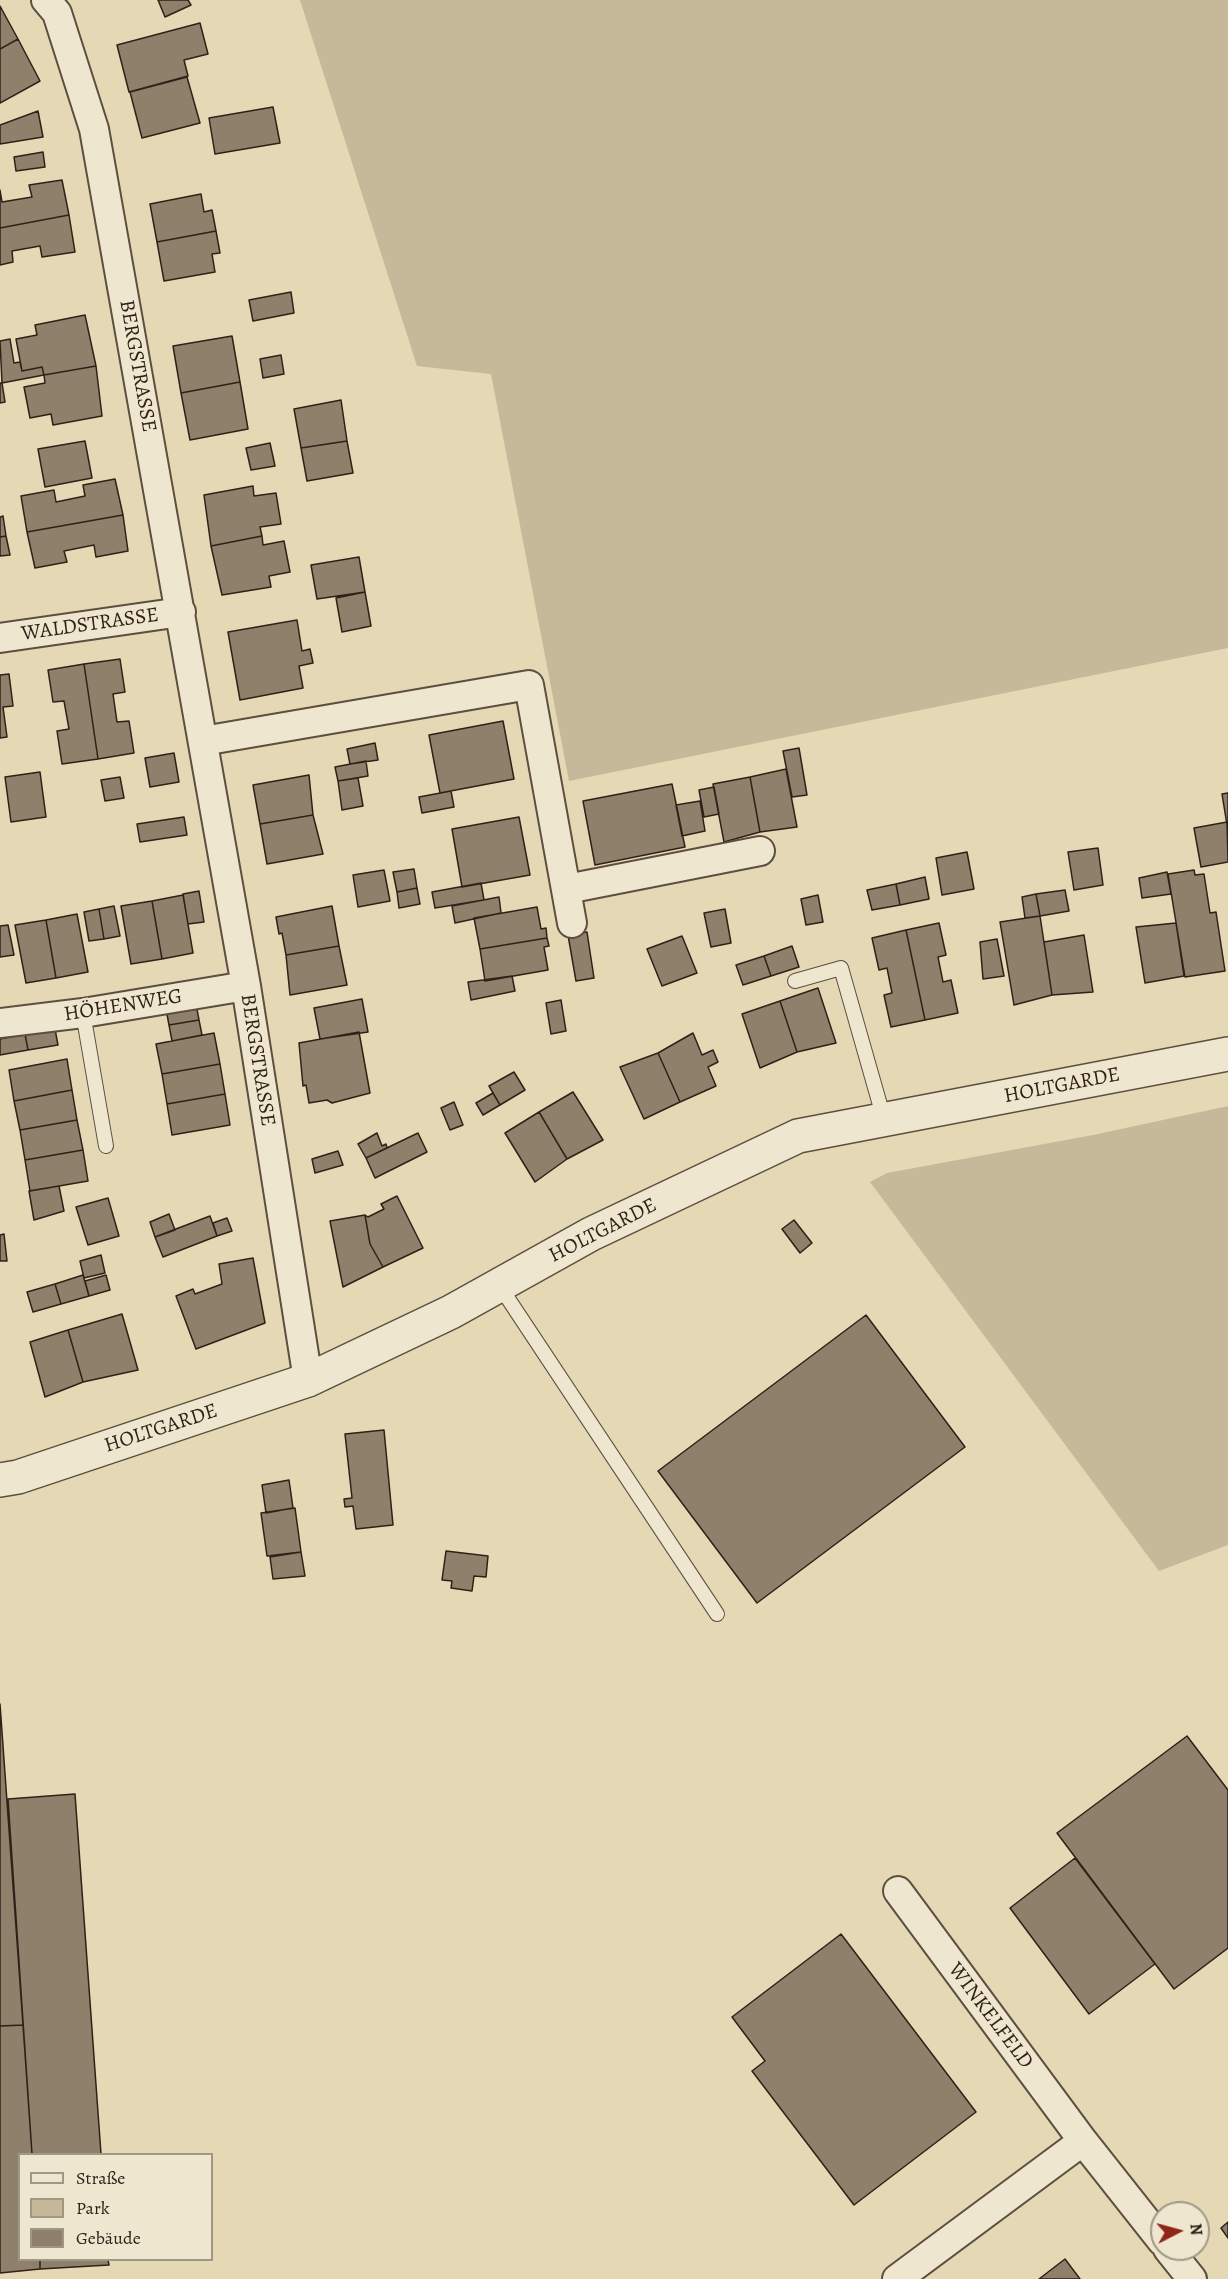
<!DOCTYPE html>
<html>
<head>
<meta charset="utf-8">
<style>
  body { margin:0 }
  #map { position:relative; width:1228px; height:2279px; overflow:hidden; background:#e5d8b5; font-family:Alegreya,serif }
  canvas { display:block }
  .legend { position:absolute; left:18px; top:2153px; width:195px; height:108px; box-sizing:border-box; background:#eee6cf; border:2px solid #a29786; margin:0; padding:8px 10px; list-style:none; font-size:18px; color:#302018 }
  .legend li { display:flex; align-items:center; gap:12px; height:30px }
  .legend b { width:30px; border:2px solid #a29786 }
  .north { position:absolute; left:1150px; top:2201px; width:60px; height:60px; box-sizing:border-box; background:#eee6cf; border:2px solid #a29786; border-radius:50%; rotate:84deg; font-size:16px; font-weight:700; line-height:24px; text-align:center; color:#302018 }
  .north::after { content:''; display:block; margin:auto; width:21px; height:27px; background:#8f2418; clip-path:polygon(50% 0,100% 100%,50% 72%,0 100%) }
</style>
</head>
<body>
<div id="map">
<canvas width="1228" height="2279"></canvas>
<ul class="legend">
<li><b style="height:8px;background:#eee6cf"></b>Straße</li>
<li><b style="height:16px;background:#c6b99a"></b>Park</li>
<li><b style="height:16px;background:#8e806a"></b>Gebäude</li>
</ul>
<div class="north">N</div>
</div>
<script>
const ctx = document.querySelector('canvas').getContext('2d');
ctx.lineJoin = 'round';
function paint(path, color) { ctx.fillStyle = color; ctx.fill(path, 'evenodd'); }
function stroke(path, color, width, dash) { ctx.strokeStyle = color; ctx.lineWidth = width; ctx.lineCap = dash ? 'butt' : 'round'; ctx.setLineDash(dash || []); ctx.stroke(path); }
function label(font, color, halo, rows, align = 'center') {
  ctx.font = font + ' Alegreya,serif'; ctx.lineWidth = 4.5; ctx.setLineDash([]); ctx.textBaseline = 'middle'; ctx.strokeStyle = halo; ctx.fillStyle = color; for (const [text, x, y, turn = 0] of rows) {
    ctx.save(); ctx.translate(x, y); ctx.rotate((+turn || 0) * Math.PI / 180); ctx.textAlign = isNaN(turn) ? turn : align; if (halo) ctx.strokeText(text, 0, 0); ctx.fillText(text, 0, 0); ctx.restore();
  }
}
const green = new Path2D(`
  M300,0H1228V648L569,781L491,374L417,366Z
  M1228,1106V1545L1159,1571L870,1182L887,1173L1093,1135Z`);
const building = new Path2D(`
  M158,0H188L191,5L165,17Z
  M0,6L18,39L0,49Z
  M200,23L208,54L184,60L188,76L129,92L117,45Z
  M18,39L40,81L0,103V49Z
  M187,77L200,123L142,138L130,92Z
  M273,107L280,143L215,154L209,118Z
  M38,111L43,137L0,144V125Z
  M43,152L45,167L16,171L14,157Z
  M62,180L69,215L0,228V190L2,202L32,197L29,185Z
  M201,194L204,212L212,210L216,231L157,242L150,204Z
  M69,215L75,252L42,257L40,246L12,251L13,262L0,265V228Z
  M216,231L220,253L212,254L215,272L164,281L157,242Z
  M291,292L294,313L253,321L249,300Z
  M85,315L96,366L44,375L42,367L22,371L16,339L37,335L35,325Z
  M232,336L240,382L181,393L173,346Z
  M10,339L14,363L20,362L22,371L42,367L44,375L2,383L0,341Z
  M281,355L284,374L263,378L260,359Z
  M96,366L102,416L53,425L51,414L30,418L24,387L45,383L44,375Z
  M240,382L248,429L190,440L181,393Z
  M0,383H2L5,402L0,403Z
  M341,400L347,441L301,448L294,409Z
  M85,441L92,478L45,487L38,449Z
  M347,441L353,473L307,481L301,448Z
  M270,443L275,466L251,470L246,448Z
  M115,479L123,515L27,532L21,496L54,490L56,502L85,496L83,485Z
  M253,486L254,496L276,493L281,524L260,527L262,536L211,546L204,495Z
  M123,515L128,551L96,557L94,545L64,551L67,562L35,568L27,532Z
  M3,516L6,536L0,537V517Z
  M6,536L10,555L0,556V537Z
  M262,536L263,545L284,541L290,572L269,576L271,587L222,595L211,546Z
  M359,557L365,592L317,599L311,565Z
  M365,592L371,626L342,632L336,598Z
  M297,620L302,651L310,649L313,663L299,666L303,688L240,700L228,632Z
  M120,659L125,692L113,694L117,722L129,721L134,753L98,759L84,664Z
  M84,664L98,759L62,764L57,731L69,729L64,701L53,702L48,670Z
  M9,674L13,706L3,707L7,737L0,738V675Z
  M503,721L514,779L440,793L429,735Z
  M375,743L378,760L350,764L347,749Z
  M799,748L807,795L792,797L783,751Z
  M174,753L179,782L150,787L145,758Z
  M366,761L368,776L338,781L335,767Z
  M786,769L797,827L760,832L750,777Z
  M40,772L46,817L11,822L5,777Z
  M309,775L313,815L260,824L253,785Z
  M120,777L124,798L105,801L101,780Z
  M750,777L760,832L724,842L713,784Z
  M358,778L363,806L342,810L338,781Z
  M672,784L685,847L595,865L583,801Z
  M714,787L719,814L704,817L699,790Z
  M451,791L454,807L422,813L419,797Z
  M1228,793V831L1222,794Z
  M700,801L705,831L682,836L676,805Z
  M313,815L323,854L267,864L260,824Z
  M184,817L187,835L140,842L137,824Z
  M519,817L530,875L462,887L452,829Z
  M1227,822L1228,862L1201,867L1194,828Z
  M1098,848L1103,885L1074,890L1068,852Z
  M967,852L974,889L942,895L936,858Z
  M414,869L417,888L397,892L393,872Z
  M384,870L390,901L358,907L353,875Z
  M1194,870L1195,875L1204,874L1210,913L1216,912L1225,971L1185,977L1168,874Z
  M1167,872L1171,894L1142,898L1139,878Z
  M925,877L929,899L900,905L896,884Z
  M481,883L484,900L435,908L432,892Z
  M896,884L900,905L872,910L867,890Z
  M417,888L420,904L399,908L397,892Z
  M1065,890L1069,911L1040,916L1036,894Z
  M199,891L204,922L188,924L183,894Z
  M1036,894L1040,916L1025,918L1022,897Z
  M183,895L193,953L162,959L152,901Z
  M818,895L823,922L806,925L801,899Z
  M499,897L501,913L455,923L452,906Z
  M152,901L162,959L131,964L121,906Z
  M114,906L120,936L104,939L99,909Z
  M332,906L339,946L286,955L282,933L279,934L276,917Z
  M537,907L541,929L546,928L547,938L480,949L474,918Z
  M99,909L104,939L89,941L84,912Z
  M725,909L731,943L711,947L704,913Z
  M77,914L88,972L56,978L46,920Z
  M1040,916L1052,995L1014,1005L1000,922Z
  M46,920L56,978L26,983L15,925Z
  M939,923L946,955L938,957L943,982L951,980L958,1013L925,1020L906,930Z
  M1176,923L1184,976L1145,983L1136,927Z
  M8,925L14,955L0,957V926Z
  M906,930L925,1020L891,1027L884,995L892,993L887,968L879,970L872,938Z
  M587,932L594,978L576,981L568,935Z
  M1084,935L1093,992L1052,995L1044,942Z
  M682,936L697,973L662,986L647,949Z
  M547,938L549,946L544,947L548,970L485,981L480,949Z
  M997,939L1004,976L983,979L980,942Z
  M339,946L347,985L290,995L286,955Z
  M792,946L799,967L771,976L764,956Z
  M764,956L771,976L743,985L736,965Z
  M512,976L515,991L471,1000L468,982Z
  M818,988L836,1043L797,1052L780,1001Z
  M362,999L368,1032L320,1039L314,1008Z
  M561,1000L566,1031L551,1034L546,1003Z
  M780,1001L797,1052L760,1068L742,1014Z
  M196,1004L199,1020L169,1025L166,1009Z
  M199,1020L202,1035L172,1041L169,1025Z
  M55,1029L58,1045L28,1050L25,1034Z
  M359,1032L370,1093L332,1103L327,1100L309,1103L306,1085L303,1086L299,1043Z
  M214,1033L220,1064L162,1074L156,1044Z
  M693,1033L702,1055L713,1050L718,1062L708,1067L716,1086L680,1102L658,1053Z
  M25,1034L28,1050L0,1055V1039Z
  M658,1053L680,1102L644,1119L620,1067Z
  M67,1059L72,1090L14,1101L9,1070Z
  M220,1064L225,1094L167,1104L162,1074Z
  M514,1072L525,1090L500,1105L489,1086Z
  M72,1090L77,1120L20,1130L14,1101Z
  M573,1092L603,1140L567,1159L539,1112Z
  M493,1093L500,1105L483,1115L476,1103Z
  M225,1094L230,1125L172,1135L167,1104Z
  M454,1102L463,1125L450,1130L441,1108Z
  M539,1112L567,1159L535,1182L505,1133Z
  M77,1120L83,1150L25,1160L20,1130Z
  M377,1133L382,1146L386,1144L387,1148L366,1158L358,1144Z
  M418,1133L427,1152L375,1178L366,1158Z
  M83,1150L88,1181L30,1191L25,1160Z
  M338,1151L343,1165L315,1173L312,1159Z
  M59,1186L64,1211L34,1220L29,1191Z
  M397,1196L423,1248L383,1267L370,1244L365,1215L368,1217L384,1209L381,1204Z
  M108,1198L119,1236L88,1245L76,1207Z
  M169,1214L175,1230L155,1237L150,1222Z
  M365,1215L370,1244L383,1267L343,1287L330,1221Z
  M210,1216L217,1236L163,1257L155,1237Z
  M227,1218L232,1231L217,1236L213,1223Z
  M794,1220L812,1243L800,1253L782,1229Z
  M4,1234L7,1261H0V1235Z
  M101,1255L105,1273L84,1278L80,1261Z
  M253,1258L265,1323L196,1349L176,1296L193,1289L195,1294L222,1284L219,1264Z
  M83,1275L89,1296L61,1304L55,1284Z
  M106,1275L110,1290L89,1296L85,1281Z
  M55,1284L61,1304L33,1312L27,1292Z
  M122,1314L138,1370L83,1382L68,1330Z
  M866,1315L965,1447L757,1603L658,1471Z
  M68,1330L83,1382L45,1397L30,1342Z
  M384,1430L393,1525L356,1529L353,1506L345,1507L344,1499L352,1498L345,1434Z
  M289,1480L293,1508L266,1513L262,1485Z
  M295,1508L301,1552L267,1556L261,1513Z
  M446,1551L488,1556L486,1577L474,1576L472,1591L451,1588L452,1581L442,1580Z
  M301,1552L305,1576L273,1579L270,1557Z
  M0,1704L23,2025L0,2026Z
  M1187,1736L1228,1790V1948L1174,1989L1057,1833Z
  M75,1794L101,2154H32L8,1799Z
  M1075,1858L1155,1964L1089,2014L1010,1908Z
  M841,1934L976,2112L854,2205L752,2071L765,2061L732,2017Z
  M23,2025L32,2154H20V2260H40V2269L0,2273V2026Z
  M1228,2222V2238L1221,2228Z
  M1065,2259L1080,2279H1039Z
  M40,2260H108L109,2265L40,2269Z`);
const service = new Path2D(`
  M795,981L841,968L884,1119
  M83,1013L106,1146
  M499,1285L717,1614`);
const minor = new Path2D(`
  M46,0L57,13L94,129L246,986L308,1380
  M0,638L181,612
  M203,741L529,685L572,923
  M567,889L760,851
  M0,1023L83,1013L246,986
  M898,1891L1083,2141L1162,2241
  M1168,2249L1192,2279
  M897,2279L1083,2141`);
const tertiary = new Path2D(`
  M0,1480L18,1477L308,1380L451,1312L591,1234L798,1136L1228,1054`);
const streetNames = [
  ["BERGSTRASSE",137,366,80],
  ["WALDSTRASSE",90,625,-8],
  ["HÖHENWEG",123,1006,-9],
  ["BERGSTRASSE",257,1060,81],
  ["HOLTGARDE",1062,1086,-11],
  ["HOLTGARDE",603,1231,-27],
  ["HOLTGARDE",161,1429,-18],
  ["WINKELFELD",990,2016,53]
];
paint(green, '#c6b99a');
paint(building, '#8e806a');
stroke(building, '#302018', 1.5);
stroke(service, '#5d4e3f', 16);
stroke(minor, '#5d4e3f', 32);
stroke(tertiary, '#5d4e3f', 36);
stroke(service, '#eee6cf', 14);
stroke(minor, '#eee6cf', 28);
stroke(tertiary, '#eee6cf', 33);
label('21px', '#302018', '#eee6cf', streetNames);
</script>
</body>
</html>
